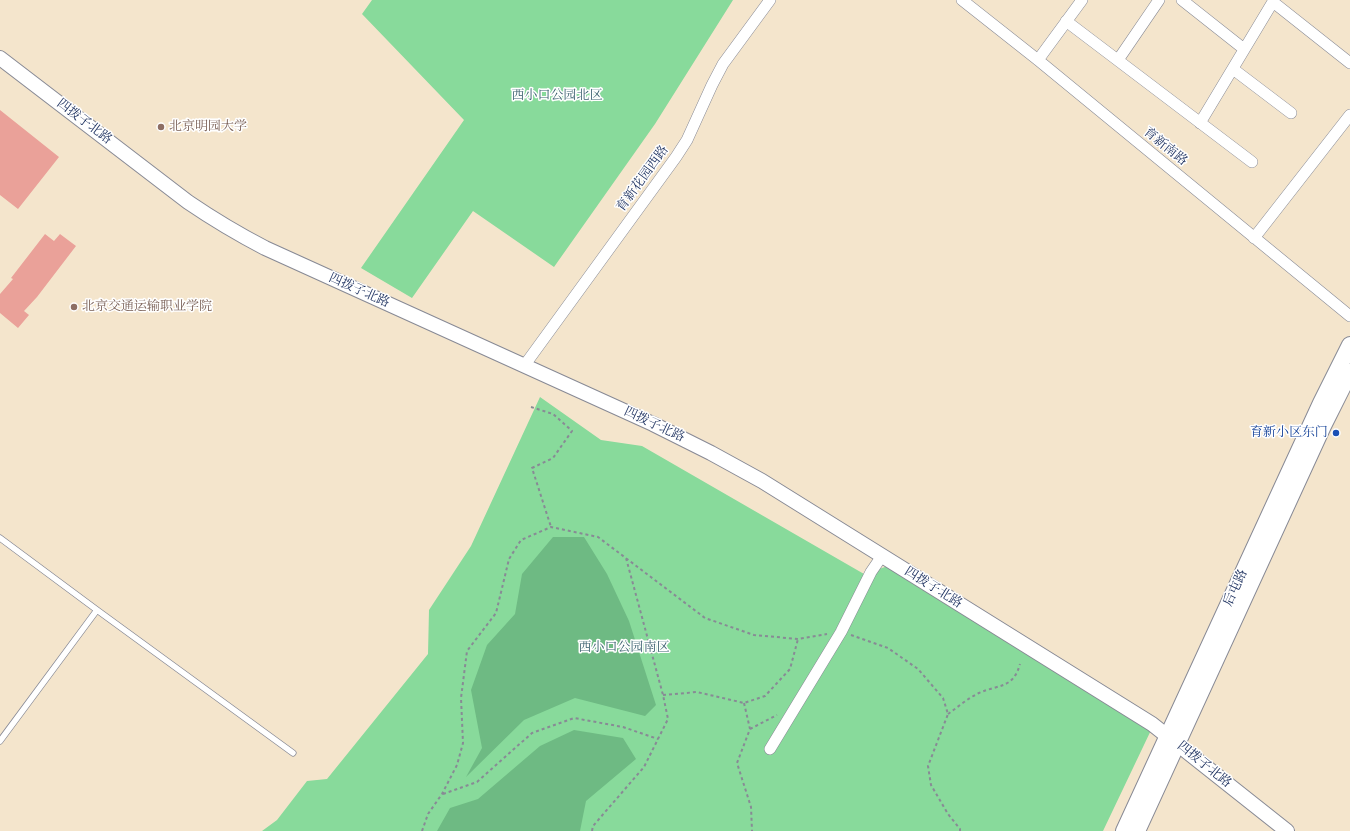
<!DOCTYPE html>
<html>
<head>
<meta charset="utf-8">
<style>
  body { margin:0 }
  canvas { display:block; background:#f4e5cc }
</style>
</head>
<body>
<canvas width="1350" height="831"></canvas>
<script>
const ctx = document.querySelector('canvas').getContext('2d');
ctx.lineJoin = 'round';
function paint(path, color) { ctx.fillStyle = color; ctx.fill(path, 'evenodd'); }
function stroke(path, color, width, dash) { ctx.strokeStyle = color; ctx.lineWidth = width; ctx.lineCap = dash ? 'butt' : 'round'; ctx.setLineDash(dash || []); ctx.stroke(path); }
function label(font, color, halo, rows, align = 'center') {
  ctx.font = font + ' Cardo,"Noto Serif SC",serif'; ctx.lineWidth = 3; ctx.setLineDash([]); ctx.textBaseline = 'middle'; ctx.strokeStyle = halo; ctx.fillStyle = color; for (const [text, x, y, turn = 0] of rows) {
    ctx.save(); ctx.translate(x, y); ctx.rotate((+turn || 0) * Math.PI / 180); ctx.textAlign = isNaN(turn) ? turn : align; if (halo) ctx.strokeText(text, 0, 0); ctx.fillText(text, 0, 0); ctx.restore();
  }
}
const green = new Path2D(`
  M372,0H733L655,124L554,267L473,211L412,298L361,268L464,120L362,14Z
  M540,397L601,440L642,446L864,574L891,565L1153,726L1103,831H262L277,820L307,781L327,779L428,654L429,610L471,546Z`);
const forest = new Path2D(`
  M553,537H584L607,574L629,621L656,705L645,716L575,698L524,720L466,777L482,748L471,690L487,645L515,614L522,574Z
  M574,730L623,738L636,759L586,801L580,831H437L450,808L478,799L540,746Z`);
const building = new Path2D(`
  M0,110L59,157L18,209L0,195Z
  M45,234L54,241L60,234L76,246L37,297L24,311L29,315L18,328L0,313V294L13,279L11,278Z`);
const path = new Path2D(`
  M531,407L553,414L572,431L553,458L532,468L551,527
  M851,635L888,648L918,669L943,698L948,714L928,766L931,785L948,814L960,829V831
  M663,695L697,692L744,703L765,696L790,669L798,639
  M744,703L750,729L737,763L751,807L752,831
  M948,714C958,707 968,698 979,693C999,684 1013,689 1020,664
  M750,729L777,715
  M443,794L477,782L532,733L574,718L623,727L658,739
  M422,831L428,814L442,794L457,765L463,743L461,698L467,651L496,613L509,559L521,540L551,527L598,537L705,618L754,635L798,639L827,634
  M592,831L593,826L644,767L668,719L663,695L626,558`);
const service = new Path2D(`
  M0,538L97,610L293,753
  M0,741L97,610`);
const minor = new Path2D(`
  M962,0L1038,60L1350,316
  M1182,0L1244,49
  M1273,2L1350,63
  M1066,21L1252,162
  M1038,60L1082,0
  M1118,60L1159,0
  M1233,69L1291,113
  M1200,123L1274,0
  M1254,238L1350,115
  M524,366L676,157L687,140L712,85L723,64L770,0
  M770,749L841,632L871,572L882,556`);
const tertiary = new Path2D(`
  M0,58L188,202C213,219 238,234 265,248L653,424L711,453L762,481L1152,724L1287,831`);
const secondary = new Path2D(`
  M1124,831L1321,403L1350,345
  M1137,831L1323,426L1350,372`);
const markers = [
  [161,127,4,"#8d6e63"],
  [74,307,4,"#8d6e63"],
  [1336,433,4,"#1a4fb4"]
];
const parkNames = [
  ["西小口公园北区",557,96],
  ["西小口公园南区",624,648]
];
const streetNames = [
  ["四拨子北路",84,122,37],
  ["育新南路",1165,147,39],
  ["育新花园西路",643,179,-54],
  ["四拨子北路",359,291,24],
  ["四拨子北路",654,425,25],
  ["四拨子北路",933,588,32],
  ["后屯路",1236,588,-65],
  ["四拨子北路",1204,765,39]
];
const educationNames = [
  ["北京明园大学",169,127],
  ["北京交通运输职业学院",82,307]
];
const transitNames = [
  ["育新小区东门",1328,433]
];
paint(green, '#88da9b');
paint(forest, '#6eba83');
paint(building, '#eaa199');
stroke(service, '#888a95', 7);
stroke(minor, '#888a95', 12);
stroke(tertiary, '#888a95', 16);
stroke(secondary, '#888a95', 18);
stroke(path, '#888a95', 2, [3, 3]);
stroke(service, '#fff', 5.5);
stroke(minor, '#fff', 11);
stroke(tertiary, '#fff', 14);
stroke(secondary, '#fff', 16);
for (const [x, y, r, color] of markers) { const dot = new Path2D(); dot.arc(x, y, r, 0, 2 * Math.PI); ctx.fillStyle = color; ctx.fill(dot); stroke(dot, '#fff', 1.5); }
label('13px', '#3c6270', '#fff', parkNames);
label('13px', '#1b2f5e', '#fff', streetNames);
label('13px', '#785e54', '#fff', educationNames, 'left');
label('13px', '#164399', '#fff', transitNames, 'right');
</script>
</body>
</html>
